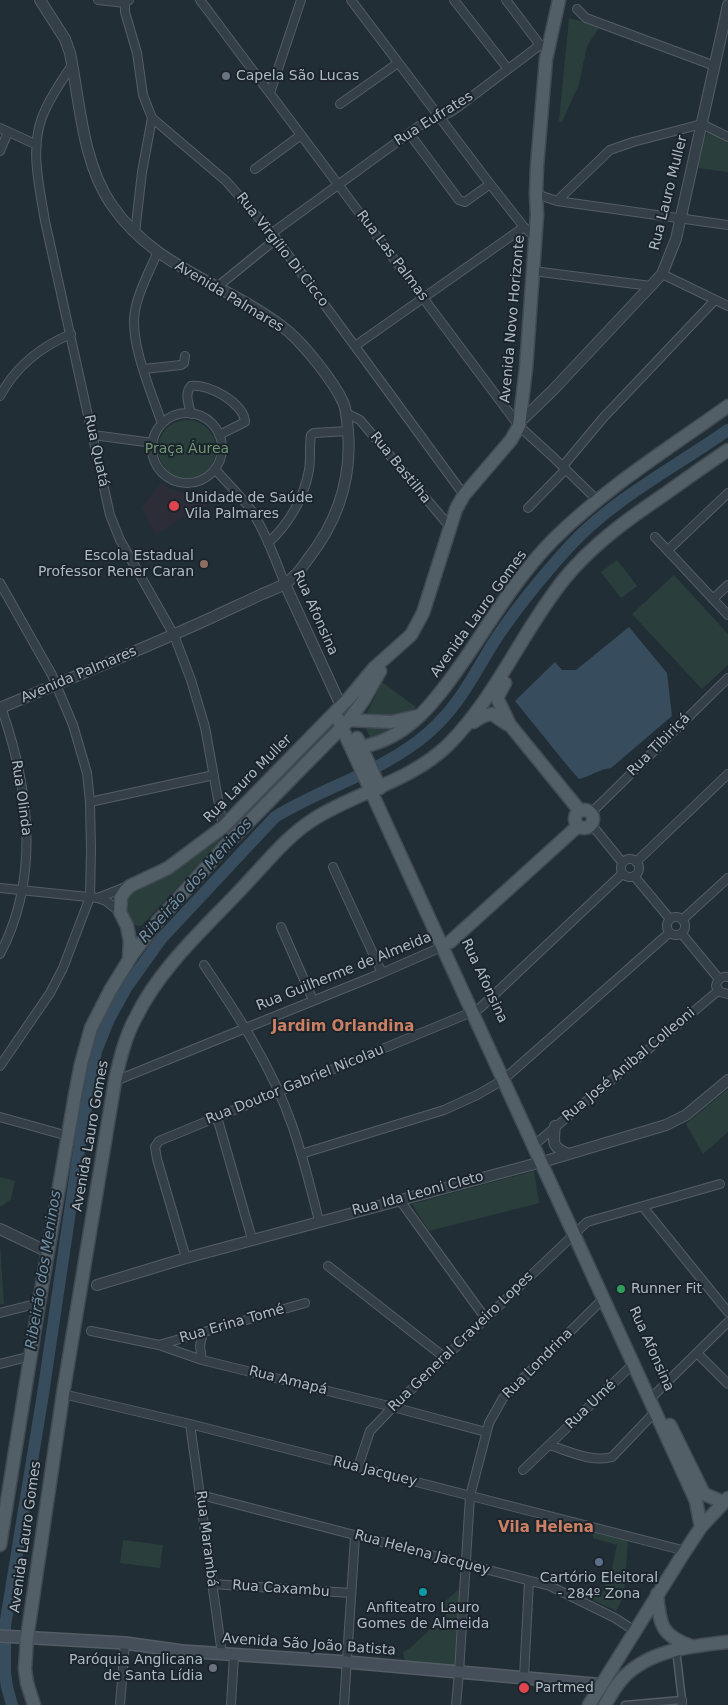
<!DOCTYPE html>
<html>
<head>
<meta charset="utf-8">
<style>
  body { margin:0 }
  canvas { display:block; background:#222e36 }
</style>
</head>
<body>
<canvas width="728" height="1705"></canvas>
<script>
const ctx = document.querySelector('canvas').getContext('2d');
ctx.lineJoin = 'round';
function paint(path, color) { ctx.fillStyle = color; ctx.fill(path, 'evenodd'); }
function stroke(path, color, width, dash) { ctx.strokeStyle = color; ctx.lineWidth = width; ctx.lineCap = dash ? 'butt' : 'round'; ctx.setLineDash(dash || []); ctx.stroke(path); }
function label(font, color, halo, rows, align = 'center') {
  ctx.font = font + ' "DejaVu Sans",sans-serif'; ctx.lineWidth = 4; ctx.setLineDash([]); ctx.textBaseline = 'middle'; ctx.strokeStyle = halo; ctx.fillStyle = color; for (const [text, x, y, turn = 0] of rows) {
    ctx.save(); ctx.translate(x, y); ctx.rotate((+turn || 0) * Math.PI / 180); ctx.textAlign = isNaN(turn) ? turn : align; if (halo) ctx.strokeText(text, 0, 0); ctx.fillText(text, 0, 0); ctx.restore();
  }
}
const medical = new Path2D(`
  M161,483L169,489L184,493H194L202,490L208,503L155,534L142,508Z`);
const green = new Path2D(`
  M569,18L600,26L587,46L579,84L562,122L559,121Z
  M708,132L728,143V172L698,168L704,139Z
  M158 449a29 29 0 1 1 58 0a29 29 0 1 1-58 0Z
  M617,560L637,586L621,598L601,572Z
  M674,575L728,634V665L702,689L632,614Z
  M382,682L416,707C406,720 381,717 367,713Z
  M334,720H338L252,808L141,926C131,926 128,918 124,910L127,893L173,871L199,853L222,832Z
  M365,727L386,729L387,730L371,739Z
  M728,1089V1132L703,1154L686,1124Z
  M534,1171L539,1203L429,1231L412,1204Z
  M0,1177L15,1181L11,1199L2,1206H0Z
  M0,1244L4,1304H0Z
  M593,1531L628,1540L624,1596L616,1611L578,1593L580,1586L602,1593L612,1569L617,1545L593,1538Z
  M123,1540L163,1545L160,1568L120,1563Z
  M458,1590L462,1593L457,1667L405,1662L403,1652L410,1648L447,1614L443,1603Z`);
const water = new Path2D(`
  M629,627L667,673L672,716L611,768C599,769 591,776 579,779L570,769L515,701L555,662L562,670H576Z`);
const river = new Path2D(`
  M12,1705L7,1687L5,1672V1626L43,1394L81,1137L96,1051L109,1019L126,988L161,939L275,817C325,786 383,772 428,733C458,707 472,678 492,645C513,612 541,578 567,549C612,499 674,468 728,430`);
const pedestrian = new Path2D(`
  M625,1705L682,1700L676,1649`);
const minor = new Path2D(`
  M98,0L125,3L129,0
  M200,0L519,426L553,457L597,500
  M351,0L490,184L524,227L535,237
  M454,0L508,69
  M506,0L540,45
  M125,3V12L137,53L143,95L152,118L226,181L272,233L464,495
  M577,9L586,18L715,66
  M72,65C63,79 53,93 46,108C28,143 39,184 45,221L110,515L120,540L174,635L191,680L205,727L223,827
  M270,93L301,0
  M340,104L398,63
  M0,128L35,144
  M409,133L459,200L465,202L490,184
  M0,151L8,132
  M255,169L301,135
  M536,194L557,201L728,225
  M557,201L610,150L633,142L702,124L728,137
  M135,233L142,172L152,118
  M272,233L419,126L449,113L458,107L540,45L550,46
  M157,253C150,271 138,291 135,311C129,343 152,393 162,424
  M533,271L651,286
  M662,274L728,306
  M217,287L276,239
  M355,346L524,227
  M144,369L181,365L184,363L185,356
  M0,396C16,366 40,347 71,334
  M346,413L360,420L450,527
  M152 448a35 35 0 1 1 70 0a35 35 0 1 1-70 0Z
  M191,414C189,405 184,393 191,386C208,383 244,403 245,422L219,435
  M93,435L153,443
  M563,466L603,418L715,300
  M215,469C227,483 240,495 251,510C266,533 275,559 285,584
  M528,508L566,469
  M655,537L728,615
  M268,543C289,524 304,498 309,470C311,458 309,446 311,435L314,433L348,431
  M668,550L728,493
  M0,583L52,675L73,725L87,773L90,802L91,850L90,897L63,968L50,993L0,1066
  M713,599L728,585
  M90,802L214,775
  M591,813L728,678
  M591,824L622,862
  M621 868a9 9 0 1 1 18 0a9 9 0 1 1-18 0Z
  M636,862L728,774
  M333,867L382,973
  M634,876L670,919
  M0,888L98,898L106,901L120,912
  M98,898L128,886
  M667 926a9 9 0 1 1 18 0a9 9 0 1 1-18 0Z
  M682,920L728,878
  M281,927L313,1000
  M682,934L719,979
  M0,954C41,876 29,787 1,707
  M204,965C238,1015 272,1067 292,1125C303,1156 311,1189 319,1221
  M728,977C722,976 717,979 716,986L720,992L728,994
  M115,1081L382,973L446,945
  M0,1117L68,1136
  M217,1117L252,1239
  M540,1140L718,991
  M301,1154L444,1110L477,1095L503,1080L669,933
  M399,1199L486,1319
  M643,1207L728,1312
  M186,1258L157,1159L155,1147L159,1141L472,1012L480,1008L622,874
  M328,1266L444,1357
  M0,1313L39,1303
  M91,1331L159,1345L202,1360L393,1407L486,1432
  M159,1345L305,1303
  M697,1353L728,1384
  M202,1360L200,1346L203,1332
  M0,1364L31,1356
  M63,1394L190,1424L686,1551
  M649,1400L728,1322
  M190,1424L222,1654
  M549,1445C569,1451 592,1463 612,1457L655,1412
  M358,1467L370,1431L393,1407L587,1222L720,1184
  M523,1470L633,1364
  M201,1495L550,1586L615,1618L635,1631
  M212,1584L351,1593
  M524,1677L529,1581
  M682,1700V1705
  M120,1705L125,1643
  M231,1705L234,1655
  M344,1705L355,1536
  M456,1705L459,1672L470,1496L489,1423L503,1398L603,1299`);
const tertiary = new Path2D(`
  M519,423L553,390L662,274L676,239L728,5
  M285,584L341,706
  M0,708C71,678 143,649 213,617C229,609 246,602 262,594C269,591 278,588 284,584C293,579 302,568 308,559C337,522 352,479 348,431C347,422 347,411 343,402C334,382 306,347 289,332C231,284 156,271 111,204C82,161 80,102 70,53L65,39L40,0
  M555,1126C553,1143 552,1148 569,1154
  M0,1229L48,1252
  M97,1285L186,1258L549,1160L666,1125L686,1115L728,1080`);
const secondary = new Path2D(`
  M0,1636L125,1643L182,1651L347,1662L616,1686`);
const primary = new Path2D(`
  M505,683L498,696V700L510,725L580,811
  M338,719L696,1501L701,1527
  M349,720L391,722L418,716
  M473,722L483,716L492,714L507,724
  M357,738L380,788
  M361,747C411,738 438,697 465,659C492,619 519,574 553,540C605,488 668,449 728,406
  M575 819a9 9 0 1 1 18 0a9 9 0 1 1-18 0Z
  M450,942L578,826
  M129,960L130,941L127,926L120,912L121,897L125,891L130,886L168,868L223,827L350,697L374,668L411,635L423,613L456,509L464,495L511,440L519,426L526,368L537,215L536,194L537,166L546,59L559,0
  M670,1425L704,1494L723,1502
  M0,1545L39,1303L75,1095L81,1064L91,1028L111,989L132,955L157,922L228,843L349,720L363,701L380,671
  M657,1594C660,1624 660,1635 691,1646
  M34,1705L27,1683L25,1669L27,1638L63,1394L115,1081C120,1059 125,1037 136,1017C161,966 207,926 245,885C267,862 287,836 314,819C357,792 411,781 448,745C497,696 522,631 565,578C593,544 628,519 665,494C686,479 707,464 728,450
  M589,1705L680,1559L701,1527L728,1498
  M605,1705C610,1696 615,1687 622,1679C648,1650 691,1646 728,1642`);
const markers = [
  [226,76,5,"#6b7280"],
  [174,506,6,"#e0444e"],
  [204,564,5,"#8d6e63"],
  [621,1289,5,"#2e9e5b"],
  [599,1562,5,"#5c6f8a"],
  [423,1592,5,"#0f9aa8"],
  [213,1668,5,"#6b7280"],
  [524,1688,6,"#e0444e"]
];
const poiNames = [
  ["Capela São Lucas",236,76],
  ["Unidade de Saúde",185,498],
  ["Vila Palmares",185,514],
  ["Escola Estadual",194,556,"right"],
  ["Professor Rener Caran",194,572,"right"],
  ["Runner Fit",631,1289],
  ["Cartório Eleitoral",599,1578,"center"],
  ["- 284º Zona",599,1594,"center"],
  ["Anfiteatro Lauro",423,1608,"center"],
  ["Gomes de Almeida",423,1624,"center"],
  ["Paróquia Anglicana",203,1660,"right"],
  ["de Santa Lídia",203,1676,"right"],
  ["Partmed",535,1688]
];
const streetNames = [
  ["Rua Eufrates",434,119,-32],
  ["Rua Lauro Muller",669,193,-76],
  ["Rua Virgílio Di Cicco",282,250,52],
  ["Rua Las Palmas",392,256,53],
  ["Avenida Palmares",229,297,31],
  ["Avenida Novo Horizonte",513,319,-85],
  ["Rua Quatá",96,451,78],
  ["Rua Bastilha",400,468,51],
  ["Rua Afonsina",315,613,66],
  ["Avenida Lauro Gomes",479,614,-54],
  ["Avenida Palmares",79,675,-23],
  ["Rua Tibiriçá",659,745,-45],
  ["Rua Lauro Muller",248,779,-45],
  ["Rua Olinda",21,798,82],
  ["Rua Guilherme de Almeida",344,972,-22],
  ["Rua Afonsina",484,981,65],
  ["Rua José Anibal Colleoni",629,1065,-40],
  ["Rua Doutor Gabriel Nicolau",295,1085,-22],
  ["Avenida Lauro Gomes",91,1136,-80],
  ["Rua Ida Leoni Cleto",418,1194,-15],
  ["Rua Erina Tomé",232,1324,-16],
  ["Rua General Craveiro Lopes",461,1342,-44],
  ["Rua Afonsina",651,1349,66],
  ["Rua Londrina",538,1364,-45],
  ["Rua Amapá",288,1381,14],
  ["Rua Umé",591,1405,-44],
  ["Rua Jacquey",375,1472,14],
  ["Avenida Lauro Gomes",26,1537,-82],
  ["Rua Marambá",206,1539,83],
  ["Rua Helena Jacquey",422,1553,15],
  ["Rua Caxambu",281,1589,4],
  ["Avenida São João Batista",309,1645,4]
];
const parkNames = [
  ["Praça Áurea",187,449]
];
const waterNames = [
  ["Ribeirão dos Meninos",196,881,-48],
  ["Ribeirão dos Meninos",44,1270,-81]
];
const neighbourhoodNames = [
  ["Jardim Orlandina",343,1027],
  ["Vila Helena",546,1528]
];
paint(medical, '#2d2d38');
paint(green, '#2a3e3b');
paint(water, '#374c5c');
stroke(river, '#374c5c', 12);
stroke(pedestrian, '#535d65', 9);
stroke(minor, '#535d65', 10);
stroke(tertiary, '#535d65', 12);
stroke(secondary, '#535d65', 14);
stroke(primary, '#424b53', 15);
stroke(pedestrian, '#353f47', 6);
stroke(minor, '#353f47', 8);
stroke(tertiary, '#353f47', 10);
stroke(secondary, '#444f5a', 11);
stroke(primary, '#535f67', 12);
for (const [x, y, r, color] of markers) { const dot = new Path2D(); dot.arc(x, y, r, 0, 2 * Math.PI); ctx.fillStyle = color; ctx.fill(dot); stroke(dot, '#1b242b', 2); }
label('14px', '#b0bac3', '#1b242b', poiNames, 'left');
label('14px', '#b0bac3', '#1b242b', streetNames);
label('14px', '#709773', '#1b242b', parkNames);
label('italic 15px', '#7290a5', '#1b242b', waterNames);
label('bold 15px', '#cb8064', '#1b242b', neighbourhoodNames);
</script>
</body>
</html>
